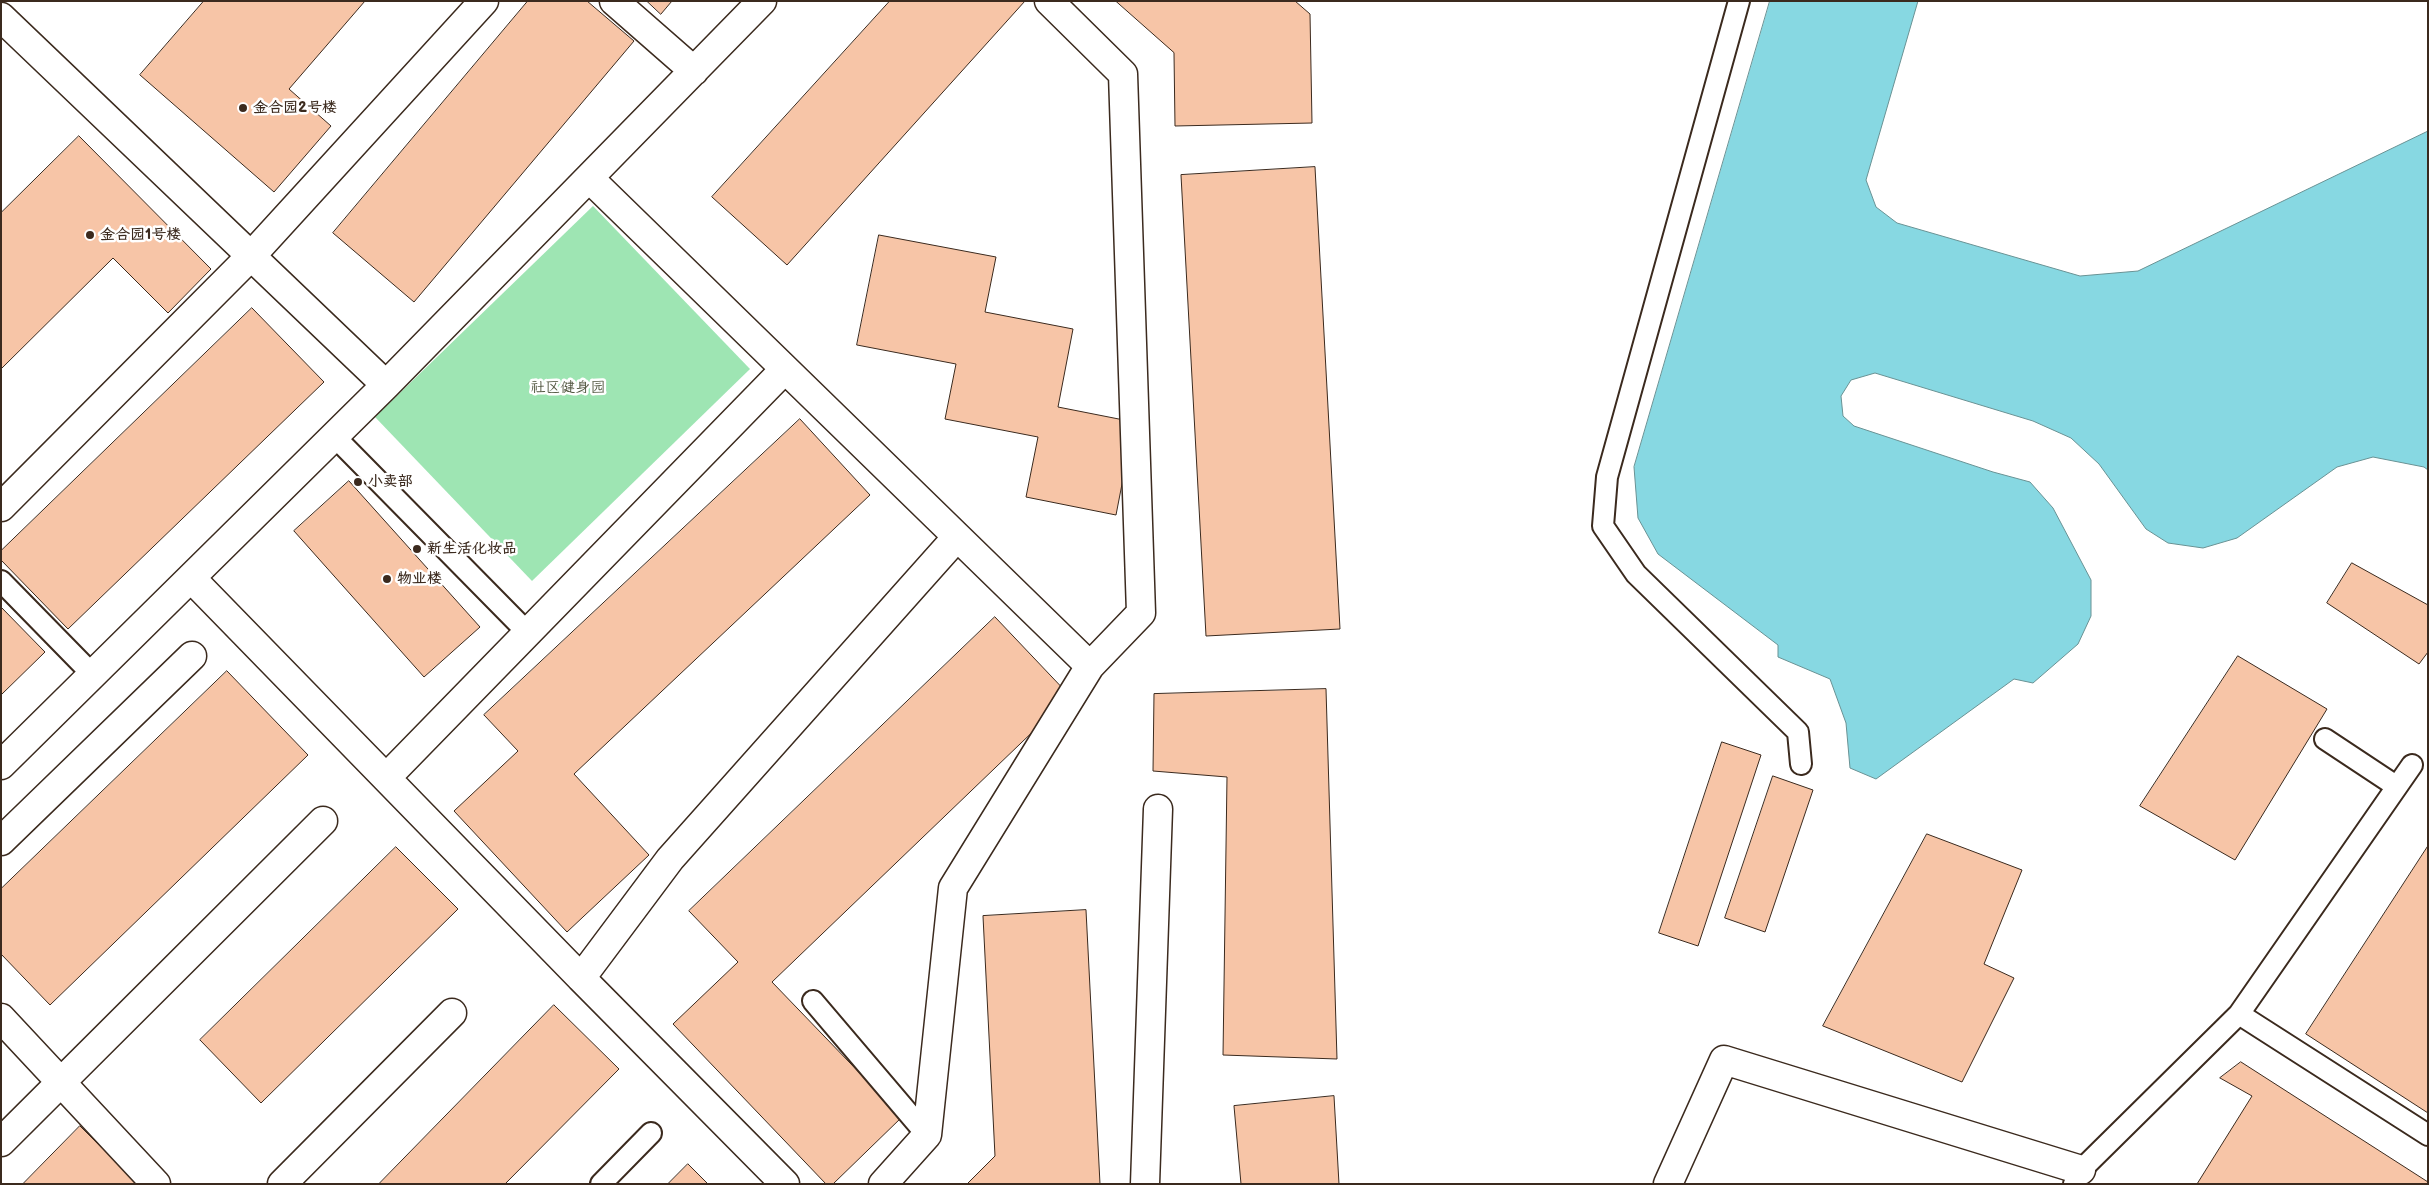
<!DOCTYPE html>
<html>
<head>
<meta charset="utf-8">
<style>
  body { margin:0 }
  #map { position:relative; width:2429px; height:1185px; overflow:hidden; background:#fff; font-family:"Balsamiq Sans",sans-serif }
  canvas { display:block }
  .frame { position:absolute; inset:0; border:2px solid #3b2a1e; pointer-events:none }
</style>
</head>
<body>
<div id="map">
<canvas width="2429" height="1185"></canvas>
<div class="frame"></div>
</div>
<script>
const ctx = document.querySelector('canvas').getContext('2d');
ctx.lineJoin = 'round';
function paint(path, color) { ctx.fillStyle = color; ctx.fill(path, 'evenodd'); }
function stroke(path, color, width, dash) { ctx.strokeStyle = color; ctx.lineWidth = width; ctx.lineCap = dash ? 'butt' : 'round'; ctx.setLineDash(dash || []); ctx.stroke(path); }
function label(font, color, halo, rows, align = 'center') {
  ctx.font = font + ' "Balsamiq Sans","LXGW WenKai TC",sans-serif'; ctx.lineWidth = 5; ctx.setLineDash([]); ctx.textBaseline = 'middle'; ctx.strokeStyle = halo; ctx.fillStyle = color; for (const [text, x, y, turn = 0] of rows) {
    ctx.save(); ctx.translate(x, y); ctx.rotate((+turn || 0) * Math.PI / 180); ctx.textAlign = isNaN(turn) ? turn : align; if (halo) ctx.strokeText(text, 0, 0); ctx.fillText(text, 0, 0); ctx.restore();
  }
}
const green = new Path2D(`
  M593,206L750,369L532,581L375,417Z`);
const water = new Path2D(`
  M1770,1H1918L1866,180L1876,207L1897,223L2080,276L2138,271L2428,131V470L2424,467L2373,457L2337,467L2237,538L2203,548L2168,543L2146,529L2099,464L2071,438L2033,421L1875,373L1851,380L1841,396L1843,416L1854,426L1993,472L2030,482L2053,508L2091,580V616L2078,644L2033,683L2014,679L1876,779L1850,768L1846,723L1830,679L1778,657V645L1658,554L1638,518L1634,467Z`);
const building = new Path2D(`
  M204,1H365L289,89L331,126L274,192L140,75Z
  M528,1H587L634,41L414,302L333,233Z
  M647,1H672L661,14Z
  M890,1H1025L787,265L712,197Z
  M1116,1H1295L1310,14L1312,123L1175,126L1174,53Z
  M79,136L211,269L168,313L113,258L1,369V213Z
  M1315,167L1340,629L1206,636L1181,175Z
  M879,235L996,257L985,312L1073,329L1058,407L1134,422L1116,515L1026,497L1038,437L945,419L956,364L857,345Z
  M252,308L324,382L68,629L1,560V551Z
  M800,419L870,495L574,774L649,855L567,932L454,811L518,751L484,715Z
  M349,481L480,627L424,677L294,531Z
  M2352,563L2428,605V652L2419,664L2327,603Z
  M1,607L45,652L1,695Z
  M995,617L1070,696L772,982L902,1117L833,1184H826L673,1024L738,962L689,911Z
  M2238,656L2327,709L2235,860L2140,806Z
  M227,671L308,755L50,1005L1,954V889Z
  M1326,689L1337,1059L1223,1055L1227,777L1153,771L1154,694Z
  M1722,742L1761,755L1698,946L1659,933Z
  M1773,776L1813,790L1765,932L1725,918Z
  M1927,834L2022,870L1984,964L2014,978L1962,1082L1823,1026Z
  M2428,846V1113L2306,1034Z
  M396,847L458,909L261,1103L200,1040Z
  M1086,910L1100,1184H967L995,1156L983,916Z
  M554,1005L619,1069L505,1184H379Z
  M2241,1062L2428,1182V1184H2197L2252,1096L2220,1078Z
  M1334,1096L1339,1184H1241L1234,1106Z
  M80,1126L138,1184H23Z
  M688,1164L708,1184H668Z`);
const service = new Path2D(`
  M1739,1L1607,477L1603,526L1636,574L1798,732L1801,764
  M335,437L528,633
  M1,581L93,675
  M2325,739L2396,786
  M813,1001L927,1135
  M2239,1014L2412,765
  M601,1184L651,1133
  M2074,1184L2081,1170L2239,1014L2428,1135`);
const minor = new Path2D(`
  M614,1L694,71
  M1049,1L1123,74L1141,613L1090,666
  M1,17L386,385
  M589,178L1090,666L953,888L927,1135L883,1184
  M1,507L251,256L484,1
  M191,578L581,978L670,859L957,537
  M1,765L386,385L762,1
  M386,778L785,369
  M1,841L192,656
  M581,978L785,1184
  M1,1018L156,1184
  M1,1142L323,821
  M282,1184L452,1013
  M1145,1184L1158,809
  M1668,1184L1724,1060L2081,1170`);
const markers = [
  [243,108,5,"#3b2a1e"],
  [90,235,5,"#3b2a1e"],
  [358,482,5,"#3b2a1e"],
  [417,549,5,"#3b2a1e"],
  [387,579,5,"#3b2a1e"]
];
const poiNames = [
  ["金合园2号楼",253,108],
  ["金合园1号楼",100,235],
  ["小卖部",368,482],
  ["新生活化妆品",427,549],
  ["物业楼",397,579]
];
const parkNames = [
  ["社区健身园",568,388]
];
paint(green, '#9ee5b3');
paint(water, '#87d8e2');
stroke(water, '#699294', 1);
paint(building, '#f7c5a7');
stroke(building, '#3b2a1e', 1);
stroke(service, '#3b2a1e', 24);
stroke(minor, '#3b2a1e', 31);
stroke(service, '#fff', 20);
stroke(minor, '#fff', 28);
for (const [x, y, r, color] of markers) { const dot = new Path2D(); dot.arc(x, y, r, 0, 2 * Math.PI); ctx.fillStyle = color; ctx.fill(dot); stroke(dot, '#fff', 2); }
label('bold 15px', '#3b2a1e', '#fff', poiNames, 'left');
label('15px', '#545943', '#fff', parkNames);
</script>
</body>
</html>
